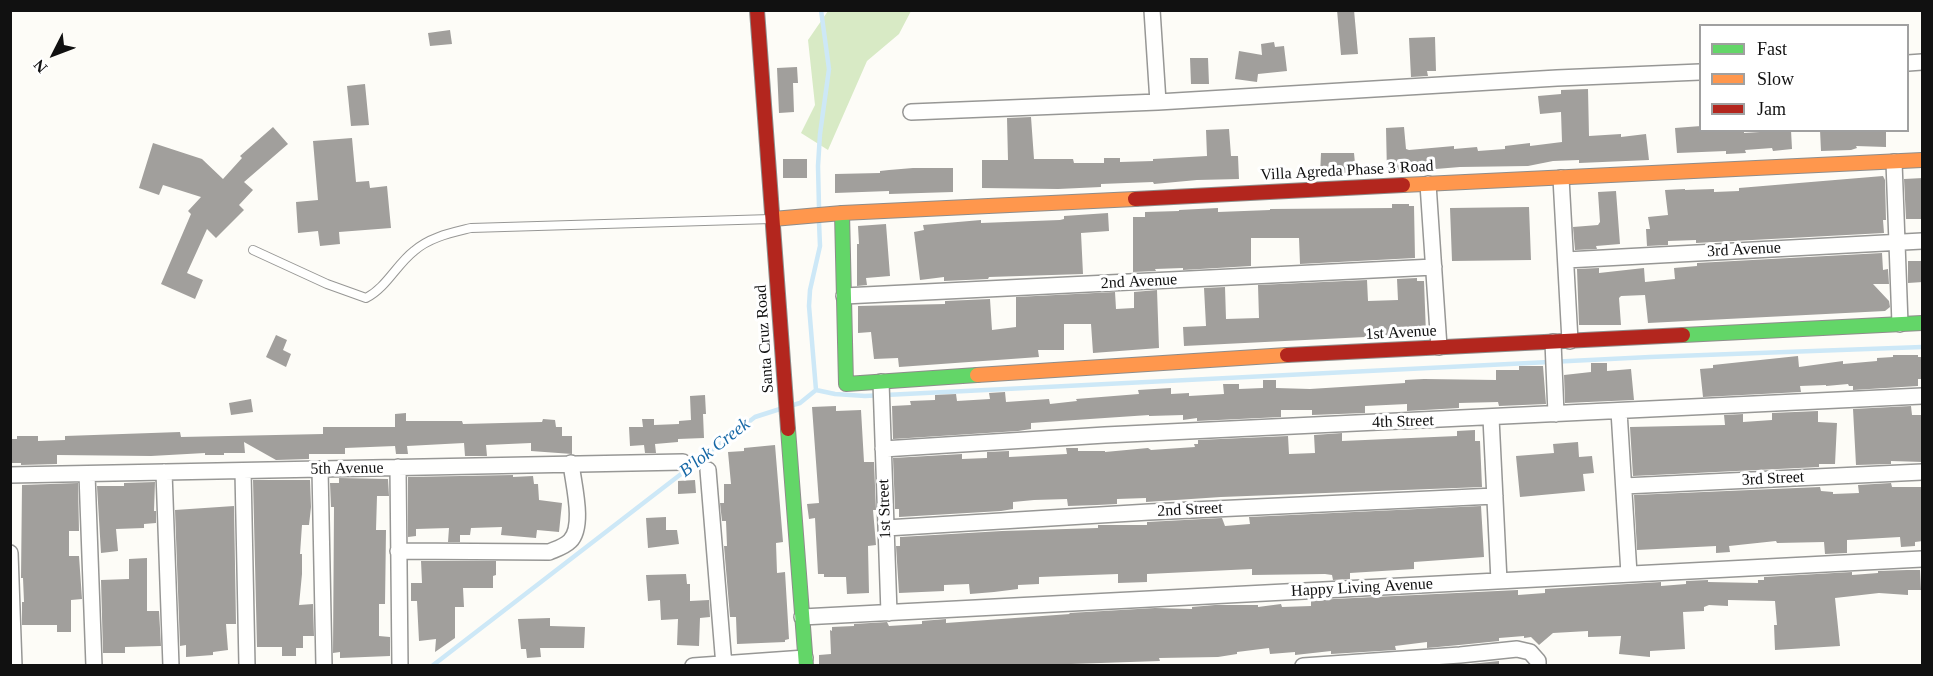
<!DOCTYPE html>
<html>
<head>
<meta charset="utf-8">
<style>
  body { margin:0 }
  #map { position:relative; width:1933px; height:676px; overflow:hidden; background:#fdfcf7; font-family:Georgia,serif }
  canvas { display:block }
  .frame { position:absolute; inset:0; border:12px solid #111; pointer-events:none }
  .legend { position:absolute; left:1699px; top:24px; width:210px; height:108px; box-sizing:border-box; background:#fff; border:2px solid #a0a0a0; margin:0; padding:8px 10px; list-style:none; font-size:18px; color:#111 }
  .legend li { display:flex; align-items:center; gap:12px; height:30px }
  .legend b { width:30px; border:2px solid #a0a0a0 }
  .north { position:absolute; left:24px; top:24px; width:60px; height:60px; -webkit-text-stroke:4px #fff; paint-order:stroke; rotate:228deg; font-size:16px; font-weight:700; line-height:24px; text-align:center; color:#111 }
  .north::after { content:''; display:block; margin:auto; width:21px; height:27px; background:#111; clip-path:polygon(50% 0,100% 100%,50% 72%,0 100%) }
</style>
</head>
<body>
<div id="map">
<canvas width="1933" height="676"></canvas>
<div class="frame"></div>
<ul class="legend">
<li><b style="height:8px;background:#63d668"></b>Fast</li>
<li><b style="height:8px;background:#ff974d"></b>Slow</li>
<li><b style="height:8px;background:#b3261e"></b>Jam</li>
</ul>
<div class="north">N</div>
</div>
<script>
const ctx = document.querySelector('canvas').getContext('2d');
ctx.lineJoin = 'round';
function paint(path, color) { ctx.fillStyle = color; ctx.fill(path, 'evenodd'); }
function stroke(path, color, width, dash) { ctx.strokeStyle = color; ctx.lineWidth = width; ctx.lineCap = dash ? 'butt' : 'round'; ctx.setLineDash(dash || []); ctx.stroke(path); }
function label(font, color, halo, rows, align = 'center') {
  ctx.font = font + ' Georgia,serif'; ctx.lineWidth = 6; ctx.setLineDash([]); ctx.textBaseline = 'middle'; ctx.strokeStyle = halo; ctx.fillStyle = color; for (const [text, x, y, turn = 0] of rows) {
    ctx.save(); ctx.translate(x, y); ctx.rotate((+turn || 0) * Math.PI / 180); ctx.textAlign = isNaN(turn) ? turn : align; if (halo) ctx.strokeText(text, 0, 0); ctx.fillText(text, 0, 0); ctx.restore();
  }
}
const forest = new Path2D(`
  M828,11H911L899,34L867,61L828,150L801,133L815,105L808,40Z`);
const stream = new Path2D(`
  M819,207L818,166L820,134L829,69L821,10
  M816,390L835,394L865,396L1650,357L1922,347
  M816,390L809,306L810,290L820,246L819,222
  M793,405L800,403L816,390
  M432,666L755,417L780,409`);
const building = new Path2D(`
  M1337,10H1354L1358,54L1341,55Z
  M450,30L452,44L430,46L428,33Z
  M1435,37L1436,71H1427L1428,76L1411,77L1409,38Z
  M1274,42L1275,47L1284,46L1287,71L1258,74L1257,82L1235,79L1239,51L1262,55L1261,44Z
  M1190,58H1208L1209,84H1191Z
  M797,67L798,83H793L794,112L779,113L777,68Z
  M365,84L369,125L351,126L347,86Z
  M1588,89L1589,136L1621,134V137L1646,134L1649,160L1579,163V160L1553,161L1528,166L1460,167L1387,173L1386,128L1404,127L1406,149L1409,150L1454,146V149L1477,147L1478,151L1505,149V146L1530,143V146L1562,142L1561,112L1540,114L1538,96L1561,94V90Z
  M1031,117L1034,159H1073L1074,163H1104V158H1120V162L1153,161V159L1207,156L1206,130L1229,129L1231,156H1238L1239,179L1197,180L1154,184L1153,182L1101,184V187L1058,189L982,188V160H1008L1007,118Z
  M1701,126V130H1744V133L1791,130L1792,149L1773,151L1772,148L1745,150L1746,153L1726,154V151L1677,153L1675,128Z
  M273,127L288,144L244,182L253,190L239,205L244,210L216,238L207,229L187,273L203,280L195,299L161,284L191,214L188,211L201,197L163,185L159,195L139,188L153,143L202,159L223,179L242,158L240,156Z
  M1820,130H1886V147L1856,146L1857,148L1851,150L1821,151Z
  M352,138L356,182L369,181L370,188L387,186L391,228L339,232L340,244L320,246L318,231L298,233L296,202L318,200L313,141Z
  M1321,153H1354L1356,174L1320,176Z
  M783,159H807V178H783Z
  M913,168H953V192L889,194V191L835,193V174L880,173V171L889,170Z
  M1883,176L1885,180L1886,220H1883L1884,233L1696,243V240L1668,241V245L1647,246L1646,229H1650L1648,217L1668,215L1665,190L1685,189V190L1714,189V192L1739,191V188Z
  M1923,178V219H1906L1904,179Z
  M1616,191L1620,244L1596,246L1597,249L1575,250L1573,227L1598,225L1600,222L1598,192Z
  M1392,204H1409V206H1414L1415,258L1300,264L1299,238H1251V266L1183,270V268L1155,269L1156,271L1133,272V217H1145V212L1179,211V210L1218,208V212L1270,210V209L1392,208Z
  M1529,207L1531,260L1452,261L1450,208Z
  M1108,213L1109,231L1081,233L1083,274L989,277L988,279L944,281V277L920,280L914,232L924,230L923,225L981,220V223L1060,220L1064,219V216Z
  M886,224L890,276L866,278L867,285L857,286V244H859L858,226Z
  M1882,253L1883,270L1888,269L1889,284H1873L1889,301L1890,307L1885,311L1648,323L1645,295L1621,296L1619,298L1621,325H1579L1577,269L1599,268V273L1644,268L1645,282L1675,279L1674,268L1697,266V263Z
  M1908,261H1923V282L1908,283Z
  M1417,278V281H1424L1426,334L1184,346L1183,327L1206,326L1204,288L1225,287L1226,319L1259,318L1258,285L1367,280L1368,301L1398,300L1397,279Z
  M1157,290L1159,348L1093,353L1091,324H1064V350H1038L1039,357L899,367L898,358L874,359L871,332L858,333V306L945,304V301L990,299L992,330L1016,327V297L1115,292L1116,309L1134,308V292Z
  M276,335L287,340L283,350L291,354L286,367L266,357Z
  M1893,355H1918V357H1923V379H1918V386L1853,390V386H1849L1848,384L1826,386V385L1800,386L1801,392L1703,397L1700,369L1713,368V365L1798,356L1799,367L1843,361V364L1877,361V358L1893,357Z
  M1591,363H1607V371L1631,369L1634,400L1565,403L1564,375L1591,372Z
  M1519,366H1543L1546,404L1499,406L1498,402L1459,403V408L1407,411V404L1365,406V413L1312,415V410H1281V417L1197,421V418L1183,420V415L1149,416V415L1031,423V429L1018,431L893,439L892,406L911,405L910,401L935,400V395L956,394L957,401L990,399L989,393L1005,392L1006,402L1049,399L1050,404L1077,401L1076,399L1139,394L1138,390L1171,388V394L1189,393V396L1224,394L1223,384H1239V389L1263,388V380H1276V388L1310,389L1405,383V380L1424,379L1496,380V370H1519Z
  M705,395L706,414H703L704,438L678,439V442L655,444L656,453H645L644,445L630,446L629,427H643L642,419H654V425L679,424V421L691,420L690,396Z
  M251,399L253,412L231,415L229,403Z
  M836,406V411L861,410L864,462H874L876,510H873L876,545L868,546L869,593L847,594L846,577H824V574H818L815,518L809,519L807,504L819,503L812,407Z
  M1911,406L1912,415H1923V462L1891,461V464L1856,465L1853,409Z
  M1818,411V422L1837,423L1835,464H1819V467L1633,476L1630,427L1725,425L1724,415L1743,414V422L1772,420V413Z
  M406,413V421H462L463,424L542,422L543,419L555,420L556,427H562V436H572V454L531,451V443L486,445L487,456H465L464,443L407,446L408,454H396L395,446L345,448V454H309V459L276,460L244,442L245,453H224V455H205V453L151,456L57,455V464L21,465V463H10V439H17V436H38V441L65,440V436L180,432L181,437L323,434V427H395V414Z
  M1475,430V441H1480L1482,487L1221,497L1146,502V498L1117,499V504L1097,505L1068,506L1067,499L1034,500L1013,502V509L1001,511L899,517V509H895L893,458L962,454V459L987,458V452L1009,451V457L1067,454L1066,448H1078V451H1105V452L1148,448L1151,450L1195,447L1194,444H1198V440L1288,436L1289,454L1315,453L1314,435L1342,433V441L1457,436V431Z
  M1578,442L1579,457L1592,456L1594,473L1583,474L1585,491L1520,497L1516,456L1554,453L1553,444Z
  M775,445L783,542L776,543L777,573L785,572L789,639L785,640V642L737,644L736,617H730L724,546H727L726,521H722L720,503H724V484H731L728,452L744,451V448Z
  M513,475V477L533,476L534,484H538L539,500L562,503L559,532L537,530L536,538L501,535L502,527L471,528L470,535H460V542H448L449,528L416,529V536L408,537V477Z
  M339,478L388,479L389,496H377L376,530H386L385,604H379V636L390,637V656L340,658V652L333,653L334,507H331L330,483H339Z
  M253,480H310L311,507L309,525H302L300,554H302V574L299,605L313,604L314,636H303V648H296V656H282V647H257Z
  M695,480L696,493L678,494V481Z
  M155,482L154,511H156V523L144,524V528L116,529L118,551L101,553L97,486H124V483Z
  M78,483L79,531H69V556H79L82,599L71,600V632H57V625H22V602H24L23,578H21L22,485Z
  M1891,483L1892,487H1923V541L1915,542V546L1901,547L1900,537L1847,540V553L1825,554L1824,542L1777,543L1776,541L1729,546L1730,552L1716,553V546L1637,550L1634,495L1820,487L1821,491L1833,492V494L1859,493L1858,485Z
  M234,506L236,624H226L228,650L213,652V655L186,657V645L180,646L175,510Z
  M1481,506L1484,557L1414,562V569L1350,573V579L1333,580L1332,575L1325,574L1252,575V569L1147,574V582L1118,583V574L1064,576L1039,577V584L1018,585V589L994,592L970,594L969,584L944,585V591L899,593L896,546H900V537L1002,531L1098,528V525H1147V522L1222,518L1225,526L1250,524L1249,517Z
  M666,517V530H677L679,544L648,548L646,518Z
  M147,558V611H159L161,646L125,647V653H103L101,580L129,579V559Z
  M421,561H496V575L493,576V588H463L464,607H455V638L435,652L436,639L419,641L417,601H411V583H422Z
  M1907,570H1920L1921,590H1908V595L1879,593L1835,598L1840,646L1775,650L1774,625H1777L1775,601L1728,600V606L1709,605L1704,607V611L1683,612L1685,649L1650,651V657L1619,654L1621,636L1588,637V631L1553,633L1539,645L1531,637L1524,638V636L1499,638V641L1459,645L1427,648V642L1395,646L1396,650L1331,654V651L1295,655V652L1270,654L1269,648L1237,652V654L1218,657L1159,658L1160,661L1071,664V666H819V655L831,654L830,630L832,631V627L854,626V624L887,622L889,626L922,624V621L946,619V623L1070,614L1069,613L1155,608L1192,609V607L1215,605H1258V607L1281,604L1282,607L1311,606V601L1334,599L1518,590V595L1545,593V589L1661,582V586L1686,584V581L1708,580V582L1758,583V580H1764V577L1852,572V575L1878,573V571Z
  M686,574L687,584H690V601L709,600L710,617L700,618L699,646L677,645L678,619L661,620L660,600L648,601L646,575Z
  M550,618V626L585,627L584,648H540L541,657L527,658L526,649H521L518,619Z
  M1499,661V666H1450L1461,665Z`);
const lane = new Path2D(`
  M253,250L327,284L366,298C386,288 397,264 414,251C430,237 451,233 471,228L771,219`);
const street = new Path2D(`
  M1152,10L1158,102
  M1908,63L1922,62
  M911,112L1158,102L1557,78L1700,72
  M1894,162L1900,324
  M1561,178L1570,341
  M1428,184L1439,347
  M1566,260L1922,241
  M844,296L1434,267
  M1553,342L1556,414
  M881,382L889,613
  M1619,411L1629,574
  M1491,418L1499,581
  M883,449L1105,435L1922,396
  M398,467L400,666
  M320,469L324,666
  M708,470L724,666
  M243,471L247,666
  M164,472L171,666
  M87,474L94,666
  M10,475L683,462
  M1624,486L1922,472
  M886,528L1149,512L1495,496
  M398,551L549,552C556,549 564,547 570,541C585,526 573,483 571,463
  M10,553L14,666
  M802,617L1922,559
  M693,666L805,658
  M1303,666L1460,655L1517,649L1530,652L1538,661V666`);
const fast = new Path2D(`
  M842,213L846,384L977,375
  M1683,335L1922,323
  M788,429L806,666`);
const slow = new Path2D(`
  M1403,185L1922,160
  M773,219L842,213L1135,199
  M977,375L1287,355`);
const jam = new Path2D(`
  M757,10L788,429
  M1135,199L1403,185
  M1287,355L1683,335`);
const streetNames = [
  ["Villa Agreda Phase 3 Road",1347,171,-3],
  ["3rd Avenue",1744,250,-3],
  ["2nd Avenue",1139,282,-3],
  ["1st Avenue",1401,333,-3],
  ["Santa Cruz Road",765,339,-94],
  ["4th Street",1403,422,-2],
  ["5th Avenue",347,469,-1],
  ["3rd Street",1773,479,-3],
  ["1st Street",885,509,-92],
  ["2nd Street",1190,510,-3],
  ["Happy Living Avenue",1362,588,-3]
];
const waterNames = [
  ["B'lok Creek",715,448,-38]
];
paint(forest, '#d8eac5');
stroke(stream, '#cde8f7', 4.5);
paint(building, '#a19f9c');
stroke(lane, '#979795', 10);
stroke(street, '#979795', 18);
stroke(fast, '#8e8d8b', 16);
stroke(slow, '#8e8d8b', 16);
stroke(jam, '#8e8d8b', 16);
stroke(lane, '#fffffe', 8);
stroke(street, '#fffffe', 15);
stroke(fast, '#63d668', 14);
stroke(slow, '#ff974d', 14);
stroke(jam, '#b3261e', 14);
label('16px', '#111', '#fff', streetNames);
label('italic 18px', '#1768a6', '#fff', waterNames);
</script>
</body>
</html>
